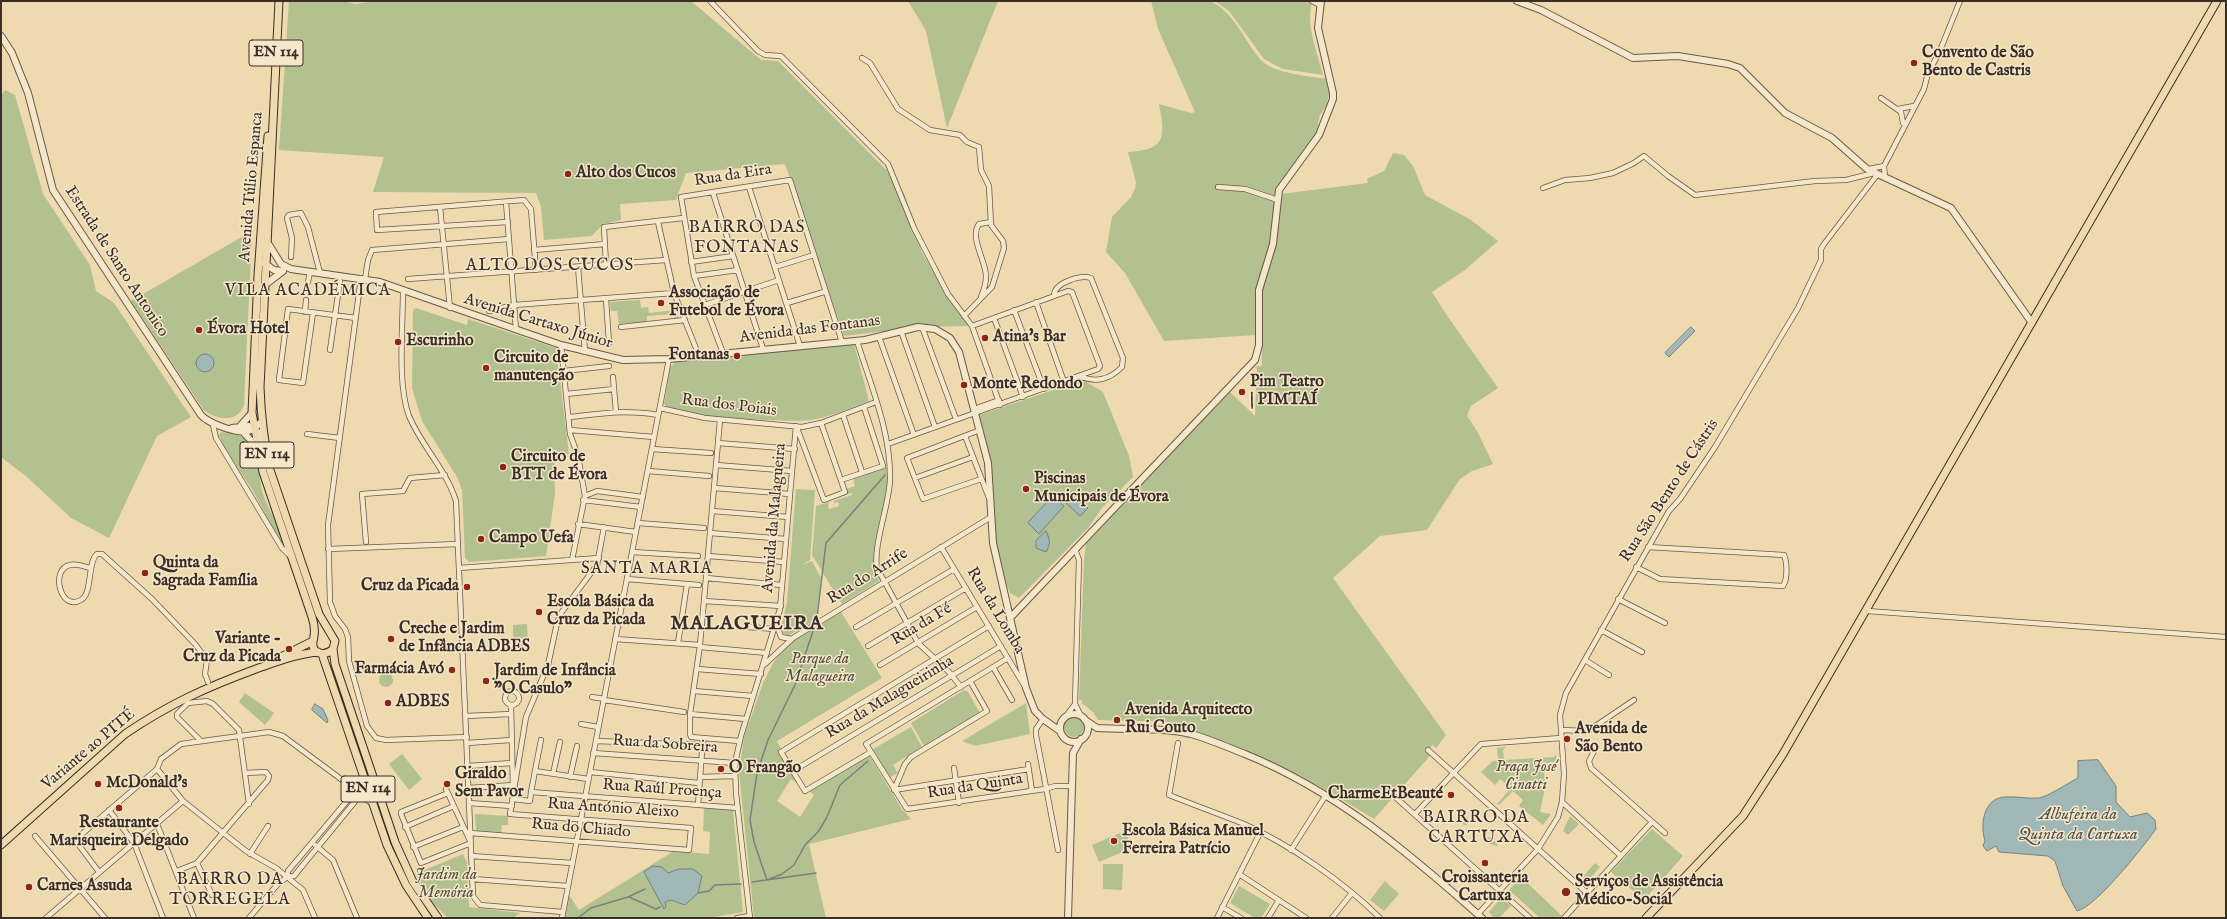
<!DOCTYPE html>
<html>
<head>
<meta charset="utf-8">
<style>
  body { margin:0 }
  #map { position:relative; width:2227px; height:919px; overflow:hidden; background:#eedaae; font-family:"IM FELL English",serif }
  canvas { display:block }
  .frame { position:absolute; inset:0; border:2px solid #3b2e28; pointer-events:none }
</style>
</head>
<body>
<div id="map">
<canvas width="2227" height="919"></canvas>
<div class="frame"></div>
</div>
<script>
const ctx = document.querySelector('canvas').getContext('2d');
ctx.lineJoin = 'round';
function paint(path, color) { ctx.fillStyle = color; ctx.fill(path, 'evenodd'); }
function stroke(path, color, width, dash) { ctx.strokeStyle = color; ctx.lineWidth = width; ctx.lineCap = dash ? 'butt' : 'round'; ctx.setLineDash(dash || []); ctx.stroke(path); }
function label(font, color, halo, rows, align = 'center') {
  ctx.font = font + ' "IM FELL English",serif'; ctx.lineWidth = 3; ctx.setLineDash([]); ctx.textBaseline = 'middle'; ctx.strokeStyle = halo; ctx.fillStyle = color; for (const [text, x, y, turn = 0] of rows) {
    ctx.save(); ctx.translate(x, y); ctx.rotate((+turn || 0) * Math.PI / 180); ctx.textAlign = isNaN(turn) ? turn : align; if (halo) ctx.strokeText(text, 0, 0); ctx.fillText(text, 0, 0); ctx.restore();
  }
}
const green = new Path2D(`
  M289,1H341L356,4L375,1H691L761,60L778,61L893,177L905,195L922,253L948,294L972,326L918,327L844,336L785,164L686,173L676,200L620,204L621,220L603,224L592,236L544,240L541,207L536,193L373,192L384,157L279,150Z
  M908,1H998L947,128L926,31Z
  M1151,1C1163,1 1201,0 1209,1C1234,9 1247,47 1263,62C1275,73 1312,77 1328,79L1330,92L1326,106L1320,115L1316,134L1279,184L1276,195H1274L1275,209L1270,250L1256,297V335L1164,341L1125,273L1106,252L1112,217L1131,197L1135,189L1136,182L1128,152C1165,150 1166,138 1159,104L1191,113L1195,112L1158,29Z
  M1215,1H1313C1304,22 1318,54 1323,75L1283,69L1264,59L1229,11Z
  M5,90L15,95L43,194L90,265L96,291L114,303L191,417L157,436L109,538L71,518L27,477L1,457V96Z
  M1393,153L1404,155L1413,166L1425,195L1471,220L1498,241L1465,270L1432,292L1448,317L1498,388L1471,406L1467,416L1477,431L1493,464L1472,471L1460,479L1427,530L1380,536L1333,578L1446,735L1436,748L1432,745L1427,752L1430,755L1429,757L1374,819C1324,788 1274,760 1219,740C1203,734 1187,726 1170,725L1169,722L1098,720L1093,712L1082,703V700H1079L1084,561L1086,544L1252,367L1262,366L1261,294L1271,259L1281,194L1368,183L1367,179L1384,171ZM1256,367L1257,370L1255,416L1230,392L1252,368Z
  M252,231L244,405C237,424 216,420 203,409L131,301Z
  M640,300L641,308L648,307L649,313L676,310L679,318H674L673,314L647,316V322L619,324L617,311H611L610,302Z
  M416,308L467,325L468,319L556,348L569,454L554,457L555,494L546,556L469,562L465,558L462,490L457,477L422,421L412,388L413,310Z
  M854,344L869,401C850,408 831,417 811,420C792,423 673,417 664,404L670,368L675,362Z
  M1083,380L1103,392L1129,456L1133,477L1102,508L1088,528L1019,598L1010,593L1004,579L996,541L991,464L979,415Z
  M221,432C229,433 240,434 247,440C259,453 259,475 262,490C265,503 272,513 277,525C280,532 282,541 284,549L253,491L225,449L219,435Z
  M888,467L887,495L875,557L879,581L842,604L812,555L816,506L830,502L828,504L829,509L839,506L838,502L834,503V501L852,495V493L847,494L846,489L855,486L853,478Z
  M796,489L815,490L810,560L802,565L812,561L821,578L816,620L788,636L783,633L781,628L787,602Z
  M841,612L882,678L777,741L781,749L779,751L798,784L791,779L777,801L800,817L814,795L809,791L869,755L902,809L911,819L809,844L826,918H754L739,771L744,737L763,683L775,660L794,640Z
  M527,624L528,646H513V625Z
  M379 680a7 7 0 1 1 14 0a7 7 0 1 1-14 0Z
  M964,690L968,692L980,713L924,746L911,723Z
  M245,693L274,713L265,725L239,702Z
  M1026,703L1030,734L975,746L962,741Z
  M1064 727a10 10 0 1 1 20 0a10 10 0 1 1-20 0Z
  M911,727L922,747L893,765L898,773L890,777L873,749Z
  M1506,747L1503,750L1504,760L1554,757L1556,754L1557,767L1554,762L1544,764L1545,787L1540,812L1551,814L1543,825L1519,806L1523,800L1513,791L1499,805L1497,804L1511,788L1500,779L1495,785L1481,772L1493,761L1498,760L1497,748Z
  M402,754L422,779L409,790L389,764Z
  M704,808L733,810L743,912L708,918H565L569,895L579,910L674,851L709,854L710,832L703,831Z
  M1461,811L1468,818L1467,825H1463L1458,812Z
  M475,814L508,816V825H502L501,834L476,832Z
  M1570,816L1579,824L1568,835L1563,831Z
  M1652,829L1683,856L1644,900L1611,872Z
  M1125,831L1132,848L1099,862L1092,845Z
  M1490,837L1498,844L1497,846L1483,842L1482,839Z
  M463,854L467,863L469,907L520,913L513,918H448L433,903L415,874Z
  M1595,863L1600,867L1586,883L1581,879Z
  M1103,864H1123L1122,890L1103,889Z
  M1521,877L1562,916L1560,918H1540L1509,890Z
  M1385,881L1399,894L1384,911L1370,900Z
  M1239,886L1270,904L1261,918H1255L1230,903Z
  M1501,898L1511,906L1499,918H1494L1489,912Z`);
const water = new Path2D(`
  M1691,327L1695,331L1669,357L1665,353Z
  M196 363a9 9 0 1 1 18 0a9 9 0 1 1-18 0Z
  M284,447H287V454L290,456L289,460L285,462L282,458L284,454Z
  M1070,491L1088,508L1080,516L1062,499Z
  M1053,496L1064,506L1039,534L1028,523Z
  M1046,531C1050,539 1051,544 1046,552L1036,548V541Z
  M315,704L323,709L328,720L327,723L312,710Z
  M2098,760L2116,786V802L2130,817L2147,813L2155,820L2156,829C2143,847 2096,907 2077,911L2063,886L2055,861L2048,856L1999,852L1996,846L1987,851L1983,846L1985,841C1980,825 1983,798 2005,797C2016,796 2028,799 2039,798C2049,796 2068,783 2078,778V761Z
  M653,866L662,867L668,873L679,869H693L702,876L698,893L685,905L671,900L665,902L666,907L664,909L644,872Z`);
const stream = new Path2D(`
  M817,617L826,543L885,475
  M814,628L795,685L768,740L757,773L750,820L754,842L767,880L782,874L794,865L805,845L818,832L827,817L840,785L868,761
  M752,882L816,873
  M698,893L709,891L715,885L741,884
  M629,897L656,909L660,907
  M578,918L591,908L628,897L645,889`);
const minor = new Path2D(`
  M710,1L758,51L765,55L781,56L888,164L914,228L948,294L972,326L1000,405
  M1312,1L1320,5
  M862,58L870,63L898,109L930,130L960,135L967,142L979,147L981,170L989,186L991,225L1003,241L1004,248L992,287L964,316
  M1881,98L1901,112L1903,123
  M1898,109L1914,106
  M1869,169L1884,166
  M1885,178L1884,166L1924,89L1928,73L1939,53L1960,1
  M749,187L800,346
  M1218,187L1245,189L1278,200
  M1543,188L1565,180L1590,178L1613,173L1634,163L1644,156L1668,176L1695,195L1815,181L1846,180L1874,173
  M713,193L763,349
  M506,202L516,330
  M440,207L450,308
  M508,222L377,230L376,212L524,200L531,209L536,270
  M658,222L674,293L699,356
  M534,250L605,244
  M291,257L292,238L287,218L289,215L301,213L308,227L320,273
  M691,262L733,256
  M606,265L604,227L683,218
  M578,267L585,352
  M775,267L814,255
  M694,276L738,270
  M361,278L328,525L330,602L335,616L345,629L348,637L349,661L367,726L376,738L386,740L467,737
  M365,279L368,260L372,250L509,239
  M408,279L666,260
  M308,282L310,272
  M403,291C403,326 397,384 409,416C422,447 446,469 456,501L473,896L480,905L563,912
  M1054,296C1054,282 1081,275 1091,278L1123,358L1122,367C1109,380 1096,383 1079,376
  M981,297C984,290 986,284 986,276C986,261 969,237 979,224L991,222
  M606,299L609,343
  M1036,302L1064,382
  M787,303L824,292
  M705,305L779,280
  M1014,310L1044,389
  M489,311L514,305L674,293
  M305,312L306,300
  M313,313L303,383L279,380L288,309L356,318
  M994,318L1023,397
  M621,327L685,320
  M922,327L956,419
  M901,331L935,427
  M879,337L914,435
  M857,341C871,386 891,432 890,480C889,506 873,545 877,568L918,643L949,672L961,687
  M561,345L570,434L578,456L585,496
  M330,350L340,281
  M723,353L694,276L681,197L790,180L842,342
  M564,371L609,366
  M613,377L616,412
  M566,394L614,389
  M660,408L705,418L802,427L821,423L876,402
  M974,409L999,400
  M843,415L862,472
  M569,417C599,414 628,409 658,415
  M720,420L700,645L690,714V734L691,737L739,741
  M213,425L216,438L282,548L291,557
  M797,428L824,500L845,492L821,423
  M570,430L654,437
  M980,430L907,458L923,499L981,479
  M307,434L340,438
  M965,436L989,498
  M718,443L795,449
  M888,444L1098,369L1100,366L1072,292L1068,291L972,326
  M652,449L711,453
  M716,465L792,471
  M648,471L709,476
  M915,478L973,457
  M841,480L883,466L864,407
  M714,488L790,494
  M585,496L597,491L643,497
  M583,500L641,507
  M712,511L788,517
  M638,523L704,528
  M578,524L636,532
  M710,533L786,539
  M366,542L362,494L403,491L410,478L445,475
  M941,547L1024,685
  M328,549L458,544
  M1075,549L1079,560L1075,704L1081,716
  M632,552L698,556
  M708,556L784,562
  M572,560L585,496
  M1636,567L1660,579L1783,586C1788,578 1787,562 1784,555L1648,547
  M91,568C85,567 76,563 70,565C50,569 60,612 81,600C93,593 87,562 97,554H102L152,599L195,644L207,660L205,674L208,682
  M459,568L599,558
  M706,578L782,585
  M627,579L699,585
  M1618,599L1665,623
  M704,601L781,606
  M1867,611L2226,637
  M777,626L781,637L791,639
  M747,627L775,629
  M856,627L954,569
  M1601,630L1642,652
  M615,639L700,645
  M678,643L687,584
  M868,646L966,588
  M700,647L767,653
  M1008,658L866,744L907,809L1045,789L1055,786H1072
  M1585,660L1609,675
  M765,664L793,638L991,517
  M880,665L977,607
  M993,667L1012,700
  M697,669L761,674
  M970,681L987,711L911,757L905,764L894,790L1029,769
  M694,691L753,696
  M505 698a7 7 0 1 1 14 0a7 7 0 1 1-14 0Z
  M592,697L604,699
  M604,700L684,712
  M511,705L513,789
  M690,714L746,719
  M466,716L511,714
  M1066,716L1075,704
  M1043,719L1036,729V735L1058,850
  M581,724L598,727
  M1561,730L1588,731L1634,700
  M201,741L177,717V714L188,703L207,701L213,704L239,730L249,804
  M596,741L702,745
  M467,743L511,740
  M1178,743L1169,795C1194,805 1219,814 1244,824C1289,844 1345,883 1380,918
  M1428,750L1587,893
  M1594,751L1589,761L1591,768L1665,833
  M871,752L805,791L781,752L989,626
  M593,753L735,763
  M1028,764L1032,791
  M468,766L512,763
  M954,768L959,803
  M157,769L183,801L246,851L276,868L303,890L315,918
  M535,771L541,740
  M793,771L1001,646
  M590,772L699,783
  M553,774L560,742
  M363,775L357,791L360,797L373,803
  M570,777L577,746
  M700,777L735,776
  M588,779L535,771L531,792L738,808
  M469,788L513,785
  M446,789L471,843L421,863L401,814V812L448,793
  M1394,796L1530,918
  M513,797V799L530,801L531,792
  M1562,802L1621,856
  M469,803L512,806
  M698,805L703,738
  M109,810L134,843L163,918
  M1415,814L1481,744L1561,738
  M157,824L194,918
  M405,827L454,806
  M470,833L689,850L691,828L510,814L526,717L548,665L557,623L561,613L597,565L604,527
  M35,836L105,918
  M315,845L333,860L357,918
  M413,847L463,827
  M1291,850L1326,795
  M250,854L268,826
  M471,856L572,863
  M197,863L212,895
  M177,871L197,863L268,780L269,776L266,772L245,773
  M99,872L75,840L157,769L161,759L181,744L269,732L283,736L357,791
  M1239,874L1306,918
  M287,877L288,871L352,795L364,789L369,791L379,800
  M472,879L568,886
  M1222,907L1241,918
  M1478,914L1538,849L1558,817L1562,802L1564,774L1560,715L1566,693L1669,511L1680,499L1715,447L1798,308L1821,260V249L1824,244L1877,175
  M46,918L183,801
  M249,918L277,885L287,877L294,876L357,799L366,794L374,780
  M562,918L669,359
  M737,918L750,916
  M750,918L736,793L735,763L741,736L780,609L796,426
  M1217,918L1260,833
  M1268,918L1279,900
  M1332,918L1352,893
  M1564,918L1652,822`);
const tertiary = new Path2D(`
  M1517,1L1541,10L1633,58L1678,56L1728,64L1740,68L1785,113L1832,138L1867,169L1951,208L2032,323
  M1,36L12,53L28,93L53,190L201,415C209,424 238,434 248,431C254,430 257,426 261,422
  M268,243L281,264L291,269L380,282L561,345L623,360L669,359L865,340L918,327L935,329L950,338L959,352L988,463L993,543L1026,688L1035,711L1043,719L1060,731
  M264,263L274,270L283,271
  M266,284L283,271
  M241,425L252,413
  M232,428L249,426L259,433L263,443
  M243,432L258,448
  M1010,618L1255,360L1259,345V290L1273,244L1279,190L1319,135L1333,99V93L1318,28L1321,1
  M1060 728a14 14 0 1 1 28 0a14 14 0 1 1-28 0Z
  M1085,720L1097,728C1128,730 1161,727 1191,734C1209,739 1227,747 1245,754C1336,791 1409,853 1482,918
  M1068,918L1073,753L1081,739`);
const primary = new Path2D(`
  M279,1L260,387C261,415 264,442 270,470L319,614L335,641L333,649L335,664L395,842L413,882L438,918
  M268,136L258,275L252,413L263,472L312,617C314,623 315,630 314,636C314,640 312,642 313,646C315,656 327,655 333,649
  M322,654L387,845L406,885L428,918
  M283,656L313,641
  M1,845L125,734C169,704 207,687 256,669C276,662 296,654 318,652
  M1646,918L1743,816L1783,754L2217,1`);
const markers = [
  [1914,63,4,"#8f2418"],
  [568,174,4,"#8f2418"],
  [661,303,4,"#8f2418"],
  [199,330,4,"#8f2418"],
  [985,338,4,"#8f2418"],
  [398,342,4,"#8f2418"],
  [737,356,4,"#8f2418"],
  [486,368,4,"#8f2418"],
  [964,385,4,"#8f2418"],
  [1242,392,4,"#8f2418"],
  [503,467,4,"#8f2418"],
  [1026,489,4,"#8f2418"],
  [481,539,4,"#8f2418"],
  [145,573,4,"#8f2418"],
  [467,587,4,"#8f2418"],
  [539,612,4,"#8f2418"],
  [391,639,4,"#8f2418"],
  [289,649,4,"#8f2418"],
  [452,670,4,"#8f2418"],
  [486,681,4,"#8f2418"],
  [388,703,4,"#8f2418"],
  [1117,720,4,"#8f2418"],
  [1567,739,4,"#8f2418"],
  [721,769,4,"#8f2418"],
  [98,784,4,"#8f2418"],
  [447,784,4,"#8f2418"],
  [1451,795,4,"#8f2418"],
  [119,808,4,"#8f2418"],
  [1114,841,4,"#8f2418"],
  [1485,863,4,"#8f2418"],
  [29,887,4,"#8f2418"],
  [1566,892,5,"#8f2418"]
];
const shields = [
  [276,53,54],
  [267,455,54],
  [368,789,54]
];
const shieldNames = [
  ["EN 114",276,53],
  ["EN 114",267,455],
  ["EN 114",368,789]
];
const poiNames = [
  ["Convento de São",1922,54],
  ["Bento de Castris",1922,72],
  ["Alto dos Cucos",576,174],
  ["Associação de",669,294],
  ["Futebol de Évora",669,312],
  ["Évora Hotel",207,330],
  ["Atina's Bar",993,338],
  ["Escurinho",406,342],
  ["Fontanas",729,356,"right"],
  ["Circuito de",494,359],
  ["manutenção",494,377],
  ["Pim Teatro",1250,383],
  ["| PIMTAÍ",1250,401],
  ["Monte Redondo",972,385],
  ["Circuito de",511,458],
  ["BTT de Évora",511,476],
  ["Piscinas",1034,480],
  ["Municipais de Évora",1034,498],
  ["Campo Uefa",489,539],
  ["Quinta da",153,564],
  ["Sagrada Família",153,582],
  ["Cruz da Picada",459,587,"right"],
  ["Escola Básica da",547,603],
  ["Cruz da Picada",547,621],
  ["Creche e Jardim",399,630],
  ["de Infância ADBES",399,648],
  ["Variante -",281,640,"right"],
  ["Cruz da Picada",281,658,"right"],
  ["Farmácia Avó",444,670,"right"],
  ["Jardim de Infância",494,672],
  ["\"O Casulo\"",494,690],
  ["ADBES",396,703],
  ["Avenida Arquitecto",1125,711],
  ["Rui Couto",1125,729],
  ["Avenida de",1575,730],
  ["São Bento",1575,748],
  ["O Frangão",729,769],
  ["Giraldo",455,775],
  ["Sem Pavor",455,793],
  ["McDonald's",106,784],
  ["CharmeEtBeauté",1443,795,"right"],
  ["Restaurante",119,824,"center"],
  ["Marisqueira Delgado",119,842,"center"],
  ["Escola Básica Manuel",1122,832],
  ["Ferreira Patrício",1122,850],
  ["Croissanteria",1485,879,"center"],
  ["Cartuxa",1485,897,"center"],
  ["Serviços de Assistência",1575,883],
  ["Médico-Social",1575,901],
  ["Carnes Assuda",37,887]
];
const streetNames = [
  ["Rua da Eira",733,176,-9],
  ["Avenida Túlio Espanca",252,187,-85],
  ["Estrada de Santo Antonico",116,262,57],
  ["Avenida Cartaxo Júnior",538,322,17],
  ["Avenida das Fontanas",810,330,-7],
  ["Rua dos Poiais",729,406,7],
  ["Rua São Bento de Cástris",1670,491,-57],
  ["Avenida da Malagueira",775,518,-85],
  ["Rua do Arrife",868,577,-32],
  ["Rua da Lomba",995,611,59],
  ["Rua da Fé",922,625,-31],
  ["Rua da Malagueirinha",890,698,-31],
  ["Rua da Sobreira",665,745,4],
  ["Variante ao PITÉ",89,750,-40],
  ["Rua da Quinta",975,787,-9],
  ["Rua Raúl Proença",662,790,4],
  ["Rua António Aleixo",613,809,4],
  ["Rua do Chiado",581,829,5]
];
const parkNames = [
  ["Parque da",820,660],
  ["Malagueira",820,678],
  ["Praça José",1526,768],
  ["Cinatti",1526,786],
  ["Jardim da",446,876],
  ["Memória",446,894]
];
const neighbourhoodNames = [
  ["BAIRRO DAS",747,229],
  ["FONTANAS",747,249],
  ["ALTO DOS CUCOS",550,267],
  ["VILA ACADÉMICA",308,292],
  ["SANTA MARIA",647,570],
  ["BAIRRO DA",1476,819],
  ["CARTUXA",1476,839],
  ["BAIRRO DA",230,881],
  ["TORREGELA",230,901]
];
const waterNames = [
  ["Albufeira da",2078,816],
  ["Quinta da Cartuxa",2078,836]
];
const districtNames = [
  ["MALAGUEIRA",747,625]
];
paint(green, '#b2c18f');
paint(water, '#9fb8b6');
stroke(water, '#77817d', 1);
stroke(stream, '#77817d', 1.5);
stroke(minor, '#68594a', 6);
stroke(tertiary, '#68594a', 8);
stroke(primary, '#3b2e28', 9);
stroke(minor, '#f4e7ca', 4.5);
stroke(tertiary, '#f4e7ca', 6);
stroke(primary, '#eedaae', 7);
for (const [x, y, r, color] of markers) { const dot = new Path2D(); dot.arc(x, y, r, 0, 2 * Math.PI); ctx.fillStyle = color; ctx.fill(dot); stroke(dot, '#f4e7ca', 1.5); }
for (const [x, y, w] of shields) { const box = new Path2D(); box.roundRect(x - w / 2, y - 13, w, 26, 3); ctx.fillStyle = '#f4e7ca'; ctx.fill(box); stroke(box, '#3b2e28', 1); }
label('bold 15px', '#3b2e28', null, shieldNames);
label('bold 16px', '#3b2e28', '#f4e7ca', poiNames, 'left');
label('16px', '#3b2e28', '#f4e7ca', streetNames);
label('italic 16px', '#534b3d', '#f4e7ca', parkNames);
ctx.letterSpacing = '1px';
label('17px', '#3b2e28', '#f4e7ca', neighbourhoodNames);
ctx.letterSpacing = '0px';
label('italic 17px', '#54504c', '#f4e7ca', waterNames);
ctx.letterSpacing = '1px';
label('bold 20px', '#3b2e28', '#f4e7ca', districtNames);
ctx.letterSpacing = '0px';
</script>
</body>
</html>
